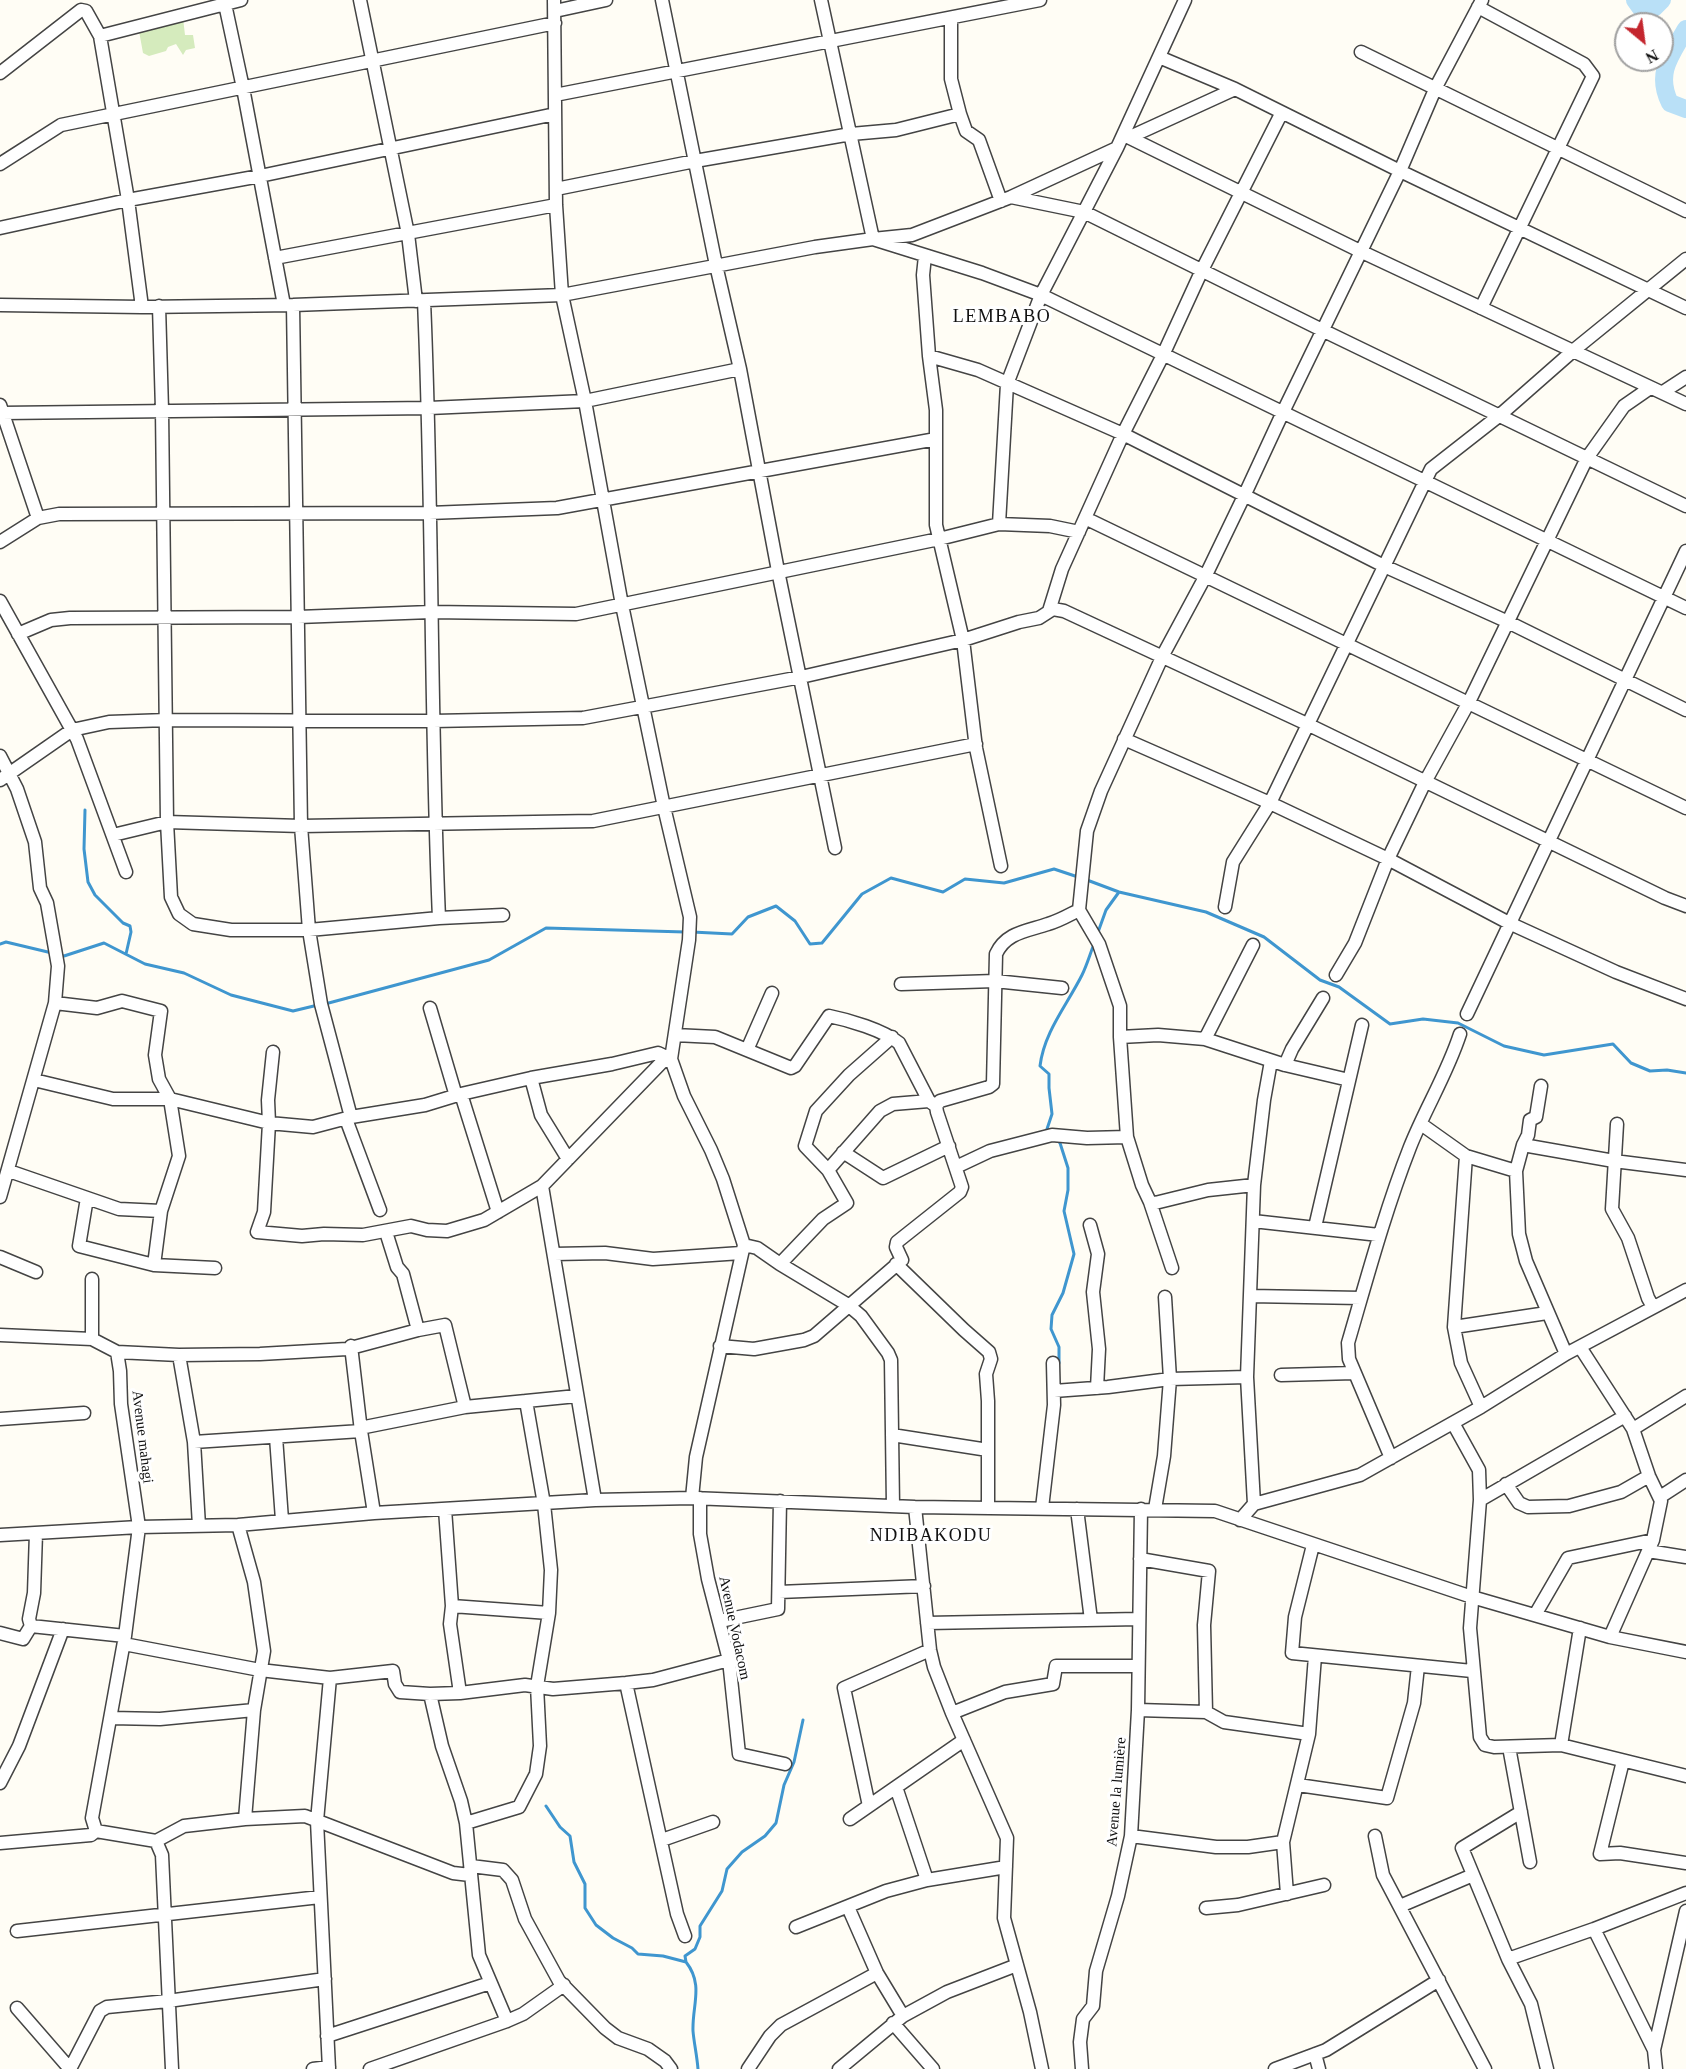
<!DOCTYPE html>
<html>
<head>
<meta charset="utf-8">
<style>
  body { margin:0 }
  #map { position:relative; width:1686px; height:2069px; overflow:hidden; background:#fffdf5; font-family:"Times New Roman",serif }
  canvas { display:block }
  .north { position:absolute; left:1614px; top:12px; width:60px; height:60px; box-sizing:border-box; background:#fff; border:2px solid #a0a0a0; border-radius:50%; rotate:151deg; font-size:16px; font-weight:700; line-height:24px; text-align:center; color:#111 }
  .north::after { content:''; display:block; margin:auto; width:21px; height:27px; background:#c4262e; clip-path:polygon(50% 0,100% 100%,50% 72%,0 100%) }
</style>
</head>
<body>
<div id="map">
<canvas width="1686" height="2069"></canvas>
<div class="north">N</div>
</div>
<script>
const ctx = document.querySelector('canvas').getContext('2d');
ctx.lineJoin = 'round';
function paint(path, color) { ctx.fillStyle = color; ctx.fill(path, 'evenodd'); }
function stroke(path, color, width, dash) { ctx.strokeStyle = color; ctx.lineWidth = width; ctx.lineCap = dash ? 'butt' : 'round'; ctx.setLineDash(dash || []); ctx.stroke(path); }
function label(font, color, halo, rows, align = 'center') {
  ctx.font = font + ' "Times New Roman",serif'; ctx.lineWidth = 6; ctx.setLineDash([]); ctx.textBaseline = 'middle'; ctx.strokeStyle = halo; ctx.fillStyle = color; for (const [text, x, y, turn = 0] of rows) {
    ctx.save(); ctx.translate(x, y); ctx.rotate((+turn || 0) * Math.PI / 180); ctx.textAlign = isNaN(turn) ? turn : align; if (halo) ctx.strokeText(text, 0, 0); ctx.fillText(text, 0, 0); ctx.restore();
  }
}
const green = new Path2D(`
  M183,18L185,35H193L195,48L186,50L183,55L176,44L168,47L166,51L149,56L143,53L139,31Z`);
const stream = new Path2D(`
  M85,810L84,849L88,882L95,895L123,923L130,926L131,932L126,954
  M1087,880L1119,892L1206,912L1264,937L1320,980L1339,987L1390,1024L1423,1019L1458,1023L1504,1046L1544,1055L1613,1044L1631,1063L1650,1071L1667,1070L1686,1073
  M692,932L732,934L748,917L776,906L795,921L810,944L822,943L862,894L891,878L943,892L965,879L1004,883L1054,869L1078,877
  M1097,935L1106,910L1119,892
  M0,944L6,942L52,953
  M59,955L64,956L104,943L145,964L184,973L231,995L293,1011L318,1005
  M325,1004L489,960L546,928L685,932
  M1050,1133L1047,1129L1052,1114L1049,1088V1074L1040,1066C1044,1032 1067,1005 1082,975C1087,965 1090,954 1094,944
  M1057,1140L1060,1143L1068,1168V1190L1064,1211L1074,1254L1063,1293L1052,1315L1051,1329L1059,1347V1363
  M546,1806L560,1827L570,1836L574,1862L585,1884V1908L596,1925L613,1938L632,1948L638,1954L663,1956L686,1962C704,1985 692,2005 693,2031C694,2043 697,2056 698,2069
  M686,1962L685,1956L695,1949L700,1937V1926L722,1891L727,1869L742,1852L765,1836L776,1823L784,1785L794,1762L803,1720`);
const river = new Path2D(`
  M1635,0L1640,7L1654,8L1662,0
  M1686,29C1671,55 1655,73 1670,103L1686,109`);
const minor = new Path2D(`
  M360,0L408,234L416,301
  M554,0L556,205L562,295L585,401L622,605L664,807L690,917L689,940L671,1059L684,1096L711,1150L723,1179L744,1245L696,1457L692,1498
  M662,0L716,265L740,369L778,571L835,848
  M821,0L873,239L912,235L1011,197L1117,148
  M225,4L243,88L284,305
  M1478,7L1584,64L1593,76L1481,308
  M555,11L606,0
  M951,18V79L960,114L966,131L979,140L1001,201
  M100,36L241,0
  M1361,52L1686,211
  M1159,57L1235,89L1400,171L1686,308
  M0,73L81,10L86,11L100,36L128,200L142,307
  M555,95L1040,0
  M1124,135L1360,251L1686,404
  M1130,137L1235,89
  M0,164L61,125L555,23
  M556,189L695,161L851,134L896,130L960,114
  M1011,197L1084,212L1322,330L1686,506
  M0,228L128,200L260,176L555,114
  M925,256L923,275L929,356L936,410V525L963,640L976,748L1001,866
  M275,258L556,205
  M424,301C433,506 430,712 439,918
  M0,305L142,307L293,305L562,295L815,247L873,239L982,273L1041,295L1686,608
  M293,305L301,826L309,930L321,1004L351,1117
  M159,306L162,410L167,822L171,897L179,914L193,924L231,930H309L439,918L503,915
  M929,356L978,370L1123,434L1384,566L1506,621L1686,710
  M1663,392L1686,377
  M0,405L38,518
  M2,413L429,408L585,401L740,369
  M1085,518L1686,808
  M999,524L1007,384L1041,295L1117,148L1185,0
  M0,542L38,518L59,514L429,513L557,508L936,439
  M0,601L77,739L126,872
  M1049,611L1062,569L1123,434L1163,355L1202,270L1281,114
  M18,634L51,620L70,618L298,617L431,612L576,614L939,539L999,524L1050,526L1079,532
  M1124,739L1270,803L1388,859L1509,923L1616,972L1686,999
  M0,756L17,789L35,842L40,888L47,903L58,966L55,1003L0,1197
  M0,780L72,730L109,722L167,720L433,721L583,718L801,677L963,640L1019,622L1039,618L1053,609L1064,611L1307,724L1665,898L1686,906
  M113,835L167,822L301,826L593,821L976,744
  M1225,907L1233,862L1270,803L1431,469L1500,415L1574,350L1686,259
  M1336,975L1355,943L1388,859L1425,782L1469,702L1587,458L1624,406L1650,388
  M901,984L995,981L1062,988
  M55,1003L97,1008L122,1001L161,1011L155,1055L159,1079L170,1099L179,1156L161,1211L154,1265
  M430,1008L456,1096
  M1467,1014L1686,551
  M675,1035L715,1037L791,1068L795,1066L829,1016C849,1020 883,1030 899,1043L929,1101L936,1106
  M1120,1037L1158,1035L1205,1039L1285,1065L1349,1080
  M1205,1039L1253,945
  M747,1050L772,993
  M273,1052L268,1100L269,1123L264,1212L257,1232L302,1236L324,1234L363,1235L411,1226L427,1230L447,1231L484,1220L542,1186L662,1062L671,1059
  M1285,1065L1292,1049L1323,998
  M531,1078L541,1115L568,1159
  M34,1080L113,1099H170L269,1123L313,1127L351,1117L425,1105L461,1094L531,1078L612,1064L658,1053L671,1059
  M1541,1086L1536,1117L1530,1120L1528,1135L1523,1145L1516,1171L1519,1234L1526,1261L1566,1354
  M461,1094L498,1212
  M346,1119L380,1210
  M1421,1124L1466,1156L1516,1171
  M1617,1124L1612,1209L1628,1238L1648,1298L1653,1307
  M1523,1145L1614,1161L1686,1170
  M843,1152L883,1178L949,1146
  M1466,1156L1454,1327L1461,1363L1481,1407
  M956,1167L990,1151L1052,1135L1087,1138L1127,1137
  M828,1170L805,1146L816,1111L849,1075L892,1037
  M9,1171L119,1209L161,1211
  M1254,1185L1208,1190L1155,1203L1150,1202L1142,1185L1127,1137L1120,1037V1006L1099,944L1079,910L1087,831L1101,791L1163,655L1205,577L1245,494L1283,412L1400,171L1436,87L1482,0
  M542,1186L595,1500
  M87,1198L79,1246L154,1265L215,1268
  M1150,1202L1172,1268
  M1253,1221L1379,1235
  M1090,1225L1098,1254L1093,1292L1099,1349L1097,1388
  M1315,1227L1362,1025
  M386,1232L397,1267L403,1274L418,1330
  M744,1245L757,1248L780,1264L848,1305L861,1316L888,1353L891,1360L893,1506
  M554,1254L605,1253L653,1259L741,1253
  M0,1257L36,1272
  M780,1264L823,1219L847,1203L828,1170L880,1111L893,1104L929,1101
  M896,1264L964,1330L989,1352L991,1359L986,1374L988,1401V1508
  M92,1279V1339
  M1250,1296L1361,1298
  M1454,1327L1547,1313
  M0,1335L92,1339L117,1352L179,1355L260,1354L347,1349L418,1330L445,1325L465,1407
  M351,1346L361,1431L374,1513
  M720,1346L754,1349L804,1340L814,1336L902,1260L896,1247L897,1242L960,1192L962,1187L937,1112L936,1106L940,1101L989,1087L993,1084L996,954C1006,932 1028,931 1048,924C1059,921 1069,915 1079,910
  M1580,1347L1633,1429L1649,1476L1661,1501L1653,1540L1610,1637
  M117,1352L120,1371L121,1404L139,1527L125,1636L92,1818L96,1831L156,1841L162,1855L172,2069
  M179,1355L194,1442L199,1526
  M1281,1375L1354,1373
  M1054,1391L1108,1387L1170,1379L1247,1377
  M0,1419L84,1413
  M1453,1423L1479,1470L1480,1500L1470,1628L1480,1737L1485,1745L1494,1747L1561,1745L1686,1776
  M360,1428L465,1407L577,1396
  M1633,1429L1686,1396
  M892,1435L988,1450
  M276,1437L282,1520
  M194,1442L361,1431
  M1391,1458L1349,1359L1348,1343C1367,1278 1385,1211 1410,1147C1425,1109 1447,1074 1460,1034
  M1506,1484L1519,1503L1528,1507L1569,1506L1621,1492L1649,1476
  M1660,1497L1686,1480
  M700,1498V1534L708,1579L729,1660L739,1754L785,1764
  M1480,1500L1625,1416
  M1254,1504L1247,1377L1254,1185L1264,1100L1271,1061
  M915,1507L930,1650L934,1667L952,1713L1007,1838L1004,1918L1030,2012L1042,2069
  M1042,1508L1054,1405L1053,1363
  M445,1509L452,1606L450,1624L460,1693
  M1077,1509L1091,1620
  M1155,1509L1164,1456L1170,1379L1165,1297
  M1240,1520L1254,1504L1360,1475L1481,1407L1566,1354L1686,1290
  M238,1525L254,1582L264,1651L254,1710L245,1819
  M0,1535L139,1527L238,1525L374,1513L595,1500L692,1498L915,1507L1215,1511L1472,1597L1610,1637L1686,1652
  M1313,1545L1295,1617L1292,1653L1472,1671
  M1648,1551L1686,1557
  M1140,1559L1209,1571L1204,1625L1206,1712
  M779,1592L924,1586
  M452,1606L549,1613
  M1535,1615L1568,1558L1653,1540
  M720,1621L778,1609L780,1501
  M927,1623L1139,1619
  M31,1626L29,1619L34,1593L36,1533
  M0,1633L23,1639L31,1626L125,1636
  M124,1644L260,1670L330,1678L393,1671L395,1684L400,1692L430,1694L460,1693L525,1685L553,1689L626,1683L653,1680L729,1660
  M626,1683L677,1914L685,1936
  M430,1694L442,1746L461,1801L466,1823L479,1955L507,2021
  M1138,1710L1206,1712L1224,1722L1309,1734
  M952,1713L1005,1692L1053,1684L1056,1666H1138
  M111,1718L160,1719L254,1710
  M1561,1745L1580,1628
  M1509,1747L1530,1862
  M1623,1761L1600,1854L1620,1853L1686,1863
  M0,1783L19,1746L63,1629
  M1298,1785L1387,1798L1414,1703L1418,1666
  M896,1787L927,1880
  M869,1806L844,1688L930,1650
  M1521,1812L1462,1848L1508,1959L1531,2004L1547,2069
  M850,1819L964,1740
  M466,1823L519,1807L536,1774L540,1746L537,1686L549,1613L551,1570L544,1504L526,1401
  M1131,1836L1216,1847H1248L1283,1842
  M1375,1836L1383,1875L1485,2069
  M662,1840L713,1822
  M156,1841L184,1826L245,1819L305,1816L453,1873L470,1875
  M0,1843L91,1835L96,1831
  M471,1866L503,1870L512,1880L525,1919L559,1981L605,2028L618,2038L648,2049L665,2061L671,2069
  M1287,1894L1283,1842L1309,1734L1315,1656
  M1400,1906L1473,1875
  M848,1907L877,1973L903,2016
  M1206,1908L1238,1905L1324,1885
  M796,1927L886,1891L927,1880L1006,1867
  M1594,1929L1654,2050
  M17,1931L320,1897
  M1508,1959L1594,1929L1686,1893
  M17,2008L70,2069L100,2011L107,2007L168,2001L325,1979
  M893,2023L933,2069
  M327,2036L490,1983
  M1315,2054L1319,2069
  M313,2069L329,2067
  M329,2069L317,1821L330,1678
  M370,2069L507,2021L523,2014L564,1985
  M748,2069L770,2036L781,2025L877,1973
  M839,2069L903,2016L947,1992L1017,1965
  M1082,2069L1080,2042L1083,2019L1093,2006L1096,1971L1118,1896L1131,1836L1138,1710L1141,1509
  M1275,2069L1326,2050L1439,1980
  M1656,2069L1654,2050L1686,1911`);
const streetNames = [
  ["Avenue mahagi",142,1437,83],
  ["Avenue Vodacom",734,1628,78],
  ["Avenue la lumière",1117,1792,-85]
];
const quarterNames = [
  ["LEMBABO",1002,317],
  ["NDIBAKODU",931,1536]
];
paint(green, '#d5ebbd');
stroke(stream, '#3f96cf', 3);
stroke(river, '#b9e0f7', 18);
stroke(minor, '#444', 15);
stroke(minor, '#fff', 12);
label('15px', '#111', '#fff', streetNames);
ctx.letterSpacing = '1.5px';
label('18px', '#111', '#fff', quarterNames);
ctx.letterSpacing = '0px';
</script>
</body>
</html>
